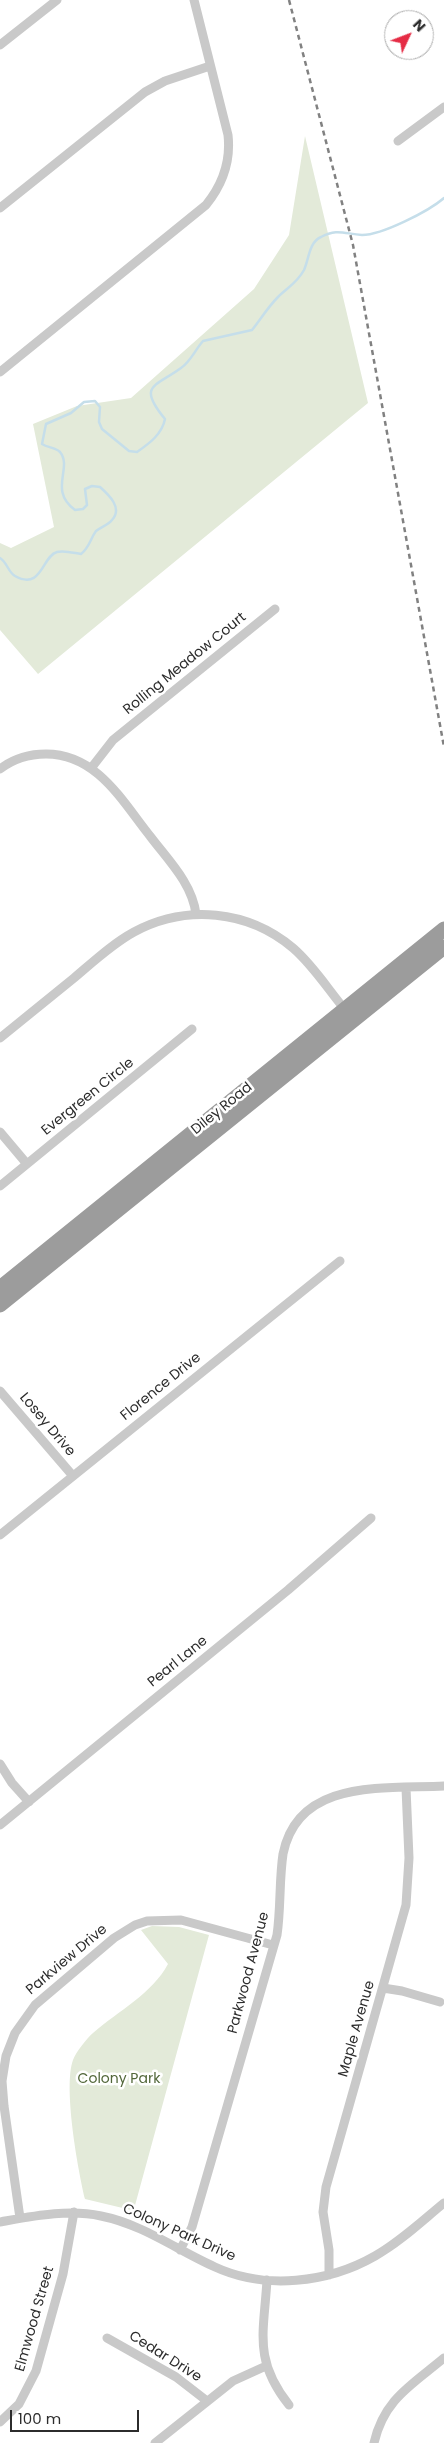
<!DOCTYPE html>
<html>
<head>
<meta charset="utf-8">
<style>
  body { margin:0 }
  #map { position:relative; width:444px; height:2443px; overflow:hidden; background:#fff; font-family:Poppins,sans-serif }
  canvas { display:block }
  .north { position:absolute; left:384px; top:10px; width:50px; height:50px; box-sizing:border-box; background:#fff; border:1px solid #ababab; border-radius:50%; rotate:47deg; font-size:14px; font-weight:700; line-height:20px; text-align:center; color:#2c2c2c }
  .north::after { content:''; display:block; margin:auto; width:18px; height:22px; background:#e52c45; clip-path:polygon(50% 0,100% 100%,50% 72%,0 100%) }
  .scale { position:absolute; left:10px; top:2410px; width:129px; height:22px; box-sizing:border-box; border:2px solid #2c2c2c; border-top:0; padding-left:6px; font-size:15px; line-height:18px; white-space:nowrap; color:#2c2c2c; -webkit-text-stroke:4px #fff; paint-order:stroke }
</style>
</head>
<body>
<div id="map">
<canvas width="444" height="2443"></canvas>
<div class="north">N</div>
<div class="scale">100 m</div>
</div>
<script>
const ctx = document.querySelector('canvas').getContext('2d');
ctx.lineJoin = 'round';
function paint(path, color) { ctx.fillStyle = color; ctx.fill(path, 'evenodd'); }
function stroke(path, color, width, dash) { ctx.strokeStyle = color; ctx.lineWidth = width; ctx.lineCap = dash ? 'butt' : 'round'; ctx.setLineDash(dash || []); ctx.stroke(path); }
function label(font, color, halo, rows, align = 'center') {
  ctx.font = font + ' Poppins,sans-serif'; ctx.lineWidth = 5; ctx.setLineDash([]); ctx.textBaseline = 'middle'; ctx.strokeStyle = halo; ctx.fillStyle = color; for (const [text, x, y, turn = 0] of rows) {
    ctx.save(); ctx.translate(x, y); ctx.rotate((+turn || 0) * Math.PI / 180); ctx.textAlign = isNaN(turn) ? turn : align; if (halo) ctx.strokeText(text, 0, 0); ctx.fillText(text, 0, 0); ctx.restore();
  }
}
const green = new Path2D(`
  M305,136L368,403L38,674L0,630V543L11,548L54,527L33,424L77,406L131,398L254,289L289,235Z
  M152,1926L179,1927L209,1935L134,2209L131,2210L85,2199C78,2170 63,2087 73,2060C76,2052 87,2038 93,2033C118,2011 152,1994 168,1964L141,1930Z`);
const stream = new Path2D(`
  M0,558C7,562 8,572 15,576C42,591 42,556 57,552C64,550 74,553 81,554C90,547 90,539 96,531C101,527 108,525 112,520C123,508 109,495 100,487L92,486L85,489L87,505L83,509L75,510C48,490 73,468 60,452C55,447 48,448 42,444L46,424L71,413L84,402L95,401L100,407L99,422L102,429L129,451L137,452C150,443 162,434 165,419C137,385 155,387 181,368C191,361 195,350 203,341L252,330C260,320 268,307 278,297C287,288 297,283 304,270C309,259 309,242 321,237C337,228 345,234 362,235C382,235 429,211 444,198`);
const minor = new Path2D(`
  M0,45L57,0
  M398,141L444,107
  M0,208L145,92L165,81L210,66
  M0,372L206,205C223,184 231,162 228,135L194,0
  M92,767L113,740L275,609
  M0,769C13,759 30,754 46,754C97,754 122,801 150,836C168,860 192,883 196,914
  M0,1038C25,1018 49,998 74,978C93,962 112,944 134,932C186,904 248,910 293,948C314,966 329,991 347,1012
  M0,1132L27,1164
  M0,1186L192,1029
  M0,1391L73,1476
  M0,1535L340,1261
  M0,1764L12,1783L29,1802
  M0,1825L288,1590L371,1518
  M383,1988L402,1991L440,2002
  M20,2218L4,2106L2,2081L6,2056L15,2033L35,2005L114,1938L135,1925L147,1921L181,1920L273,1945
  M0,2222C34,2216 68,2209 101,2216C142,2224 177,2250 215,2267C265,2290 328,2283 375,2256C400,2242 422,2221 444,2203
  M180,2250L192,2227L277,1935C281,1908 279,1881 283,1854C298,1778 385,1789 444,1786
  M329,2275V2250L323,2212L326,2187L406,1905L409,1858L406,1788
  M267,2280C264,2332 253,2360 289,2405
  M107,2338L176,2377L207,2401
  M0,2422L19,2404L36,2371L63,2274L74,2212
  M155,2443L233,2381L266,2366
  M374,2443C384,2399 412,2385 444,2358`);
const trunk = new Path2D(`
  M0,1288L444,929
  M0,1305L444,947`);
const rail = new Path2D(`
  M289,0L353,245L444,747`);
const streetNames = [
  ["Rolling Meadow Court",185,664,-39],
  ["Evergreen Circle",88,1097,-39],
  ["Diley Road",222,1109,-39],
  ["Florence Drive",161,1387,-39],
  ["Losey Drive",47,1425,50],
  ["Pearl Lane",178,1662,-39],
  ["Parkview Drive",67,1960,-40],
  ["Parkwood Avenue",249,1973,-75],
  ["Maple Avenue",357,2029,-74],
  ["Colony Park Drive",179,2233,24],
  ["Elmwood Street",35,2319,-74],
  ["Cedar Drive",165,2357,32]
];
const parkNames = [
  ["Colony Park",119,2079]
];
paint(green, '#e3ead9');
stroke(stream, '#c5deea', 2.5);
stroke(minor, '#c9c9c9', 9);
stroke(trunk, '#9c9c9c', 15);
stroke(rail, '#818181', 2.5, [5, 4]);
label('14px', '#2c2c2c', '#fff', streetNames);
label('14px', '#52673a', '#fff', parkNames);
</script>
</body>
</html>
